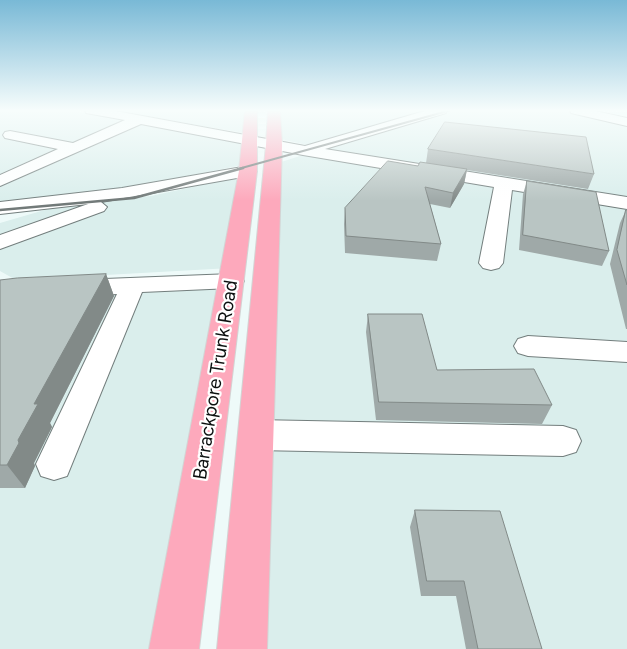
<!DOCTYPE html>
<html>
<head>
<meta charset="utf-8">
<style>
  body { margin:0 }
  canvas { display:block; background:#eefaf9 }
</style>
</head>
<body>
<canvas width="627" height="649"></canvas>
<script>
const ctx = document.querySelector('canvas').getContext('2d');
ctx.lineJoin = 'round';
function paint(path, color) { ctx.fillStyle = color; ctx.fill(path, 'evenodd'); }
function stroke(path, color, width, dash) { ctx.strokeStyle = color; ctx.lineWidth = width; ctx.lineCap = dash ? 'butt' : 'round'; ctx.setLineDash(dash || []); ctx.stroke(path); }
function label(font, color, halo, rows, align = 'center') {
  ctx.font = font + ' Figtree,sans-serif'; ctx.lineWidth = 4.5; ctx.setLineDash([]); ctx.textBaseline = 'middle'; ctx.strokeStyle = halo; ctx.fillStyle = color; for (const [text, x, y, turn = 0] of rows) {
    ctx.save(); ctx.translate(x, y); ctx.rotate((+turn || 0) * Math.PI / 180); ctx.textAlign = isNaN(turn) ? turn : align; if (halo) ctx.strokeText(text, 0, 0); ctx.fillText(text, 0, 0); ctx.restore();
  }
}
const built = new Path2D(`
  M0,110H68L251,141L247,164L115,191L0,205Z
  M109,110H253L250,134Z
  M271,110H567L627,126V197L325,149L272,137Z
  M309,153L627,208V649H218L269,166Z
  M243,176L231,268L16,280L0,271V223L55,207L151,196Z
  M222,281L157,649H0V282Z`);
const minor = new Path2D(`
  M85,110H110L305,146L428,110H447L446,113L325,149L627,197V209L512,190L503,263L499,268L491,270L483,268L479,263L494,187L303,155L141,124L0,186V175L58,149L5,138L3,135L5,132L10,131L73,143L125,120L86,113Z
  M570,110H591L627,118V126L571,113Z
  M248,166L254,167L257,171L254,175L101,202L107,207L104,211L0,249V235L88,204L0,214V202L122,188Z
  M232,274L241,276L244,281L241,286L232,288L142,292L67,476L54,480L41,476L36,464L117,294L28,298L0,302V286L28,282Z
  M528,336L627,342V362L528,356L518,353L514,346L518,339Z
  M256,420L563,426L576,430L581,441L576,452L563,456L256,450L244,445L239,435L244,425Z`);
const major = new Path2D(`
  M245,110H257V171L199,649H149L239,171Z
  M268,110H280L282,145L267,649H217L266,145Z`);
const railFar1 = new Path2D(`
  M238,169L451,110`);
const rail = new Path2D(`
  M0,210L134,198L243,168`);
const wall = new Path2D(`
  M428,149L594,174L588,189L467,170L464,184L450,208L430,204L441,244L437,261L345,253L344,224L345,208L426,163Z
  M527,181L609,251L602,266L519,250L523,194Z
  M626,210H627V329H626L610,264L620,223Z
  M106,274L114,296L50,423L52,427L34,463L35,466L25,488H0V280Z
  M368,314L437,370L552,405L542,424L376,420L366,332Z
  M415,510L542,649H466L456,596H421L410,527Z`);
const shadedWall = new Path2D(`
  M467,169L464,184L450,208L453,193Z
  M106,274L114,296L50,423L52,427L34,463L35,466L25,488L7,465L34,404Z`);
const building = new Path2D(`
  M445,122L586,137L594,174L428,149Z
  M388,161L418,166L420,162L467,169L453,193L425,187L441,244L346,236L345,208Z
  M527,181L596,192L609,251L523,235Z
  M626,210H627V285L617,250Z
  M106,274L34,404H38L18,440L19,443L7,465H0V280L17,278Z
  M368,314H422L437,370L534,369L552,405L379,402Z
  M415,510L500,511L542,649H478L464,581H427Z`);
const streetNames = [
  ["Barrackpore Trunk Road",216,380,-81]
];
paint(built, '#daeeec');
stroke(minor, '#737e7d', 2);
stroke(major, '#d3d4d4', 2);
paint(minor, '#fff');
paint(major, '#fda9bc');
stroke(railFar1, '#727a79', 2);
stroke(rail, '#727a79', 2.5);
paint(wall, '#9fa9a8');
paint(shadedWall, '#828a88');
paint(building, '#b9c5c3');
stroke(building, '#828a88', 1);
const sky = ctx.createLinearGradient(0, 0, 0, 201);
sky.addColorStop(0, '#79b9d6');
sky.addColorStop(0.55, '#f7fdfc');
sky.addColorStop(1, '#f7fdfc00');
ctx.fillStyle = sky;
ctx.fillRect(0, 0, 627, 201);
label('19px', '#0c1010', '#fff', streetNames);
</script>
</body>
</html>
